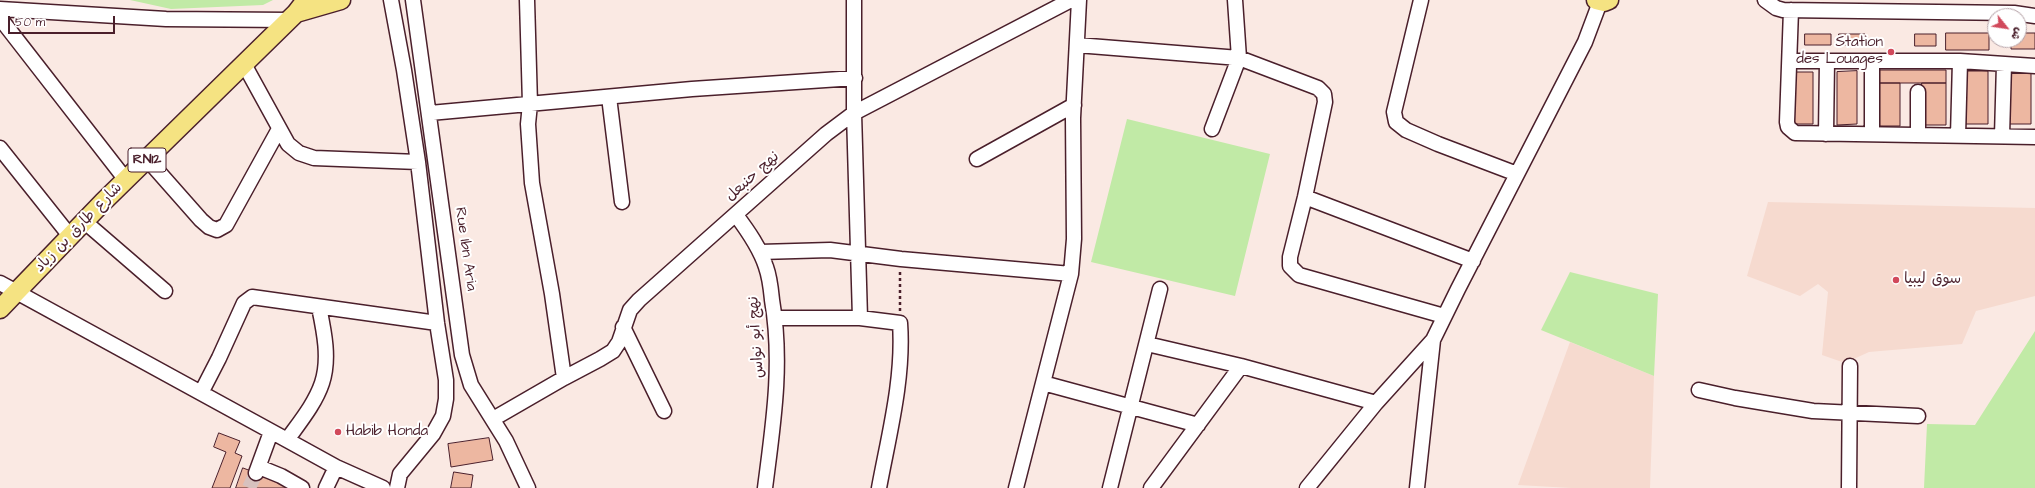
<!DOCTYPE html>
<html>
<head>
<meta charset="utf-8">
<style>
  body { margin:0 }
  #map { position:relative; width:2035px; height:488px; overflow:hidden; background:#fae9e3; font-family:"Architects Daughter","Playpen Sans Arabic",sans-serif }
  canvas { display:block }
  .north { position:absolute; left:1987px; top:8px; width:40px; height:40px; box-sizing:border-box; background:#fff; border:1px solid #b7a5aa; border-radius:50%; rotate:120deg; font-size:11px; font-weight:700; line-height:16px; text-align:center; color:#4a1f2b }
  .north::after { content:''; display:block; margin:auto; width:14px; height:18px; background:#d1495b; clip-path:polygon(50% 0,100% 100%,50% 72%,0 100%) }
  .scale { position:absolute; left:8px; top:16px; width:107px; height:18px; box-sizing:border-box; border:2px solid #4a1f2b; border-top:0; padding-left:5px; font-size:12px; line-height:14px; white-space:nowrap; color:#4a1f2b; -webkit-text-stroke:3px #fff; paint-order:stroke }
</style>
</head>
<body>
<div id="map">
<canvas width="2035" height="488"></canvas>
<div class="north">ش</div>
<div class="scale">50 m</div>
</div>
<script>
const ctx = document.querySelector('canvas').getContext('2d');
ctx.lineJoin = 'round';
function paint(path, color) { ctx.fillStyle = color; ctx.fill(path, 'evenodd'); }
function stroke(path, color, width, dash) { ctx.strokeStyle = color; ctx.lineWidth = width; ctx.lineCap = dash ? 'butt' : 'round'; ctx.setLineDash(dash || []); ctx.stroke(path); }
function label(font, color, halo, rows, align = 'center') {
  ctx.font = font + ' "Architects Daughter","Playpen Sans Arabic",sans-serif'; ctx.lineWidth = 4; ctx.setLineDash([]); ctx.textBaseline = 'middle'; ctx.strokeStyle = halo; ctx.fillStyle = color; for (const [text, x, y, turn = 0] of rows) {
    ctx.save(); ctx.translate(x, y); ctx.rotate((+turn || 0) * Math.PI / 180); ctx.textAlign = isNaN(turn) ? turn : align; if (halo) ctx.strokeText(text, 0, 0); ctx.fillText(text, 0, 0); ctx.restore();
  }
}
const built = new Path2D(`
  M1768,202L2035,208V296L1976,311L1962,344L1869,352L1845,363L1822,355L1828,292L1818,284L1800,296L1747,276Z
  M1570,342L1654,376L1650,488H1571L1518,485Z`);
const green = new Path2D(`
  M130,0H273L263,5L171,9Z
  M1127,119L1270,154L1235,296L1091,262Z
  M1570,272L1658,294L1654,376L1541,330Z
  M2035,331V488H1924L1927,424L1975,425Z`);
const building = new Path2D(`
  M1946,33H1989V50H1946Z
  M2019,33H2035V49H2011V40H2019Z
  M1805,34H1831V45H1805Z
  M1839,34H1865V45H1839Z
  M1915,34H1936V46H1915Z
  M1880,70H1946V83H1880Z
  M2009,70H2031V124H2009Z
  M1857,71V124L1837,125V72Z
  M1966,71H1988V124H1966Z
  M1791,72H1813V124H1791Z
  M1880,83H1900V126H1880Z
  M1922,83H1946V125H1922Z
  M219,433L240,441L235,453L242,456L230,488H212L226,452L214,447Z
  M489,438L493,460L451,467L448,444Z
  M243,468L289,485L288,488H236Z
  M454,472L473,475L471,488H451Z`);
const minorTunnel = new Path2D(`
  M249,488L256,473`);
const path = new Path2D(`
  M900,311V272`);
const minor = new Path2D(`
  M391,0L404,70L418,162L437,323L446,380V399L443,416L433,434L400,474L397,488
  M413,0L462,355L471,385L506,441L528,488
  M527,0L530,104L528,124L532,183L552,294L564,378
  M854,0V113L860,318
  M1421,0L1394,112L1396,122L1406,130L1438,144L1517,174
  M1765,0L1776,8L1783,10L2014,13L2035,16
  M0,9L166,19L289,20
  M1791,10L1787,122L1788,127L1795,133L2035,137
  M0,18L126,180
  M1077,45L1239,58L1318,88L1324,94L1325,102L1305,197L1290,257V266L1299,275L1444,316
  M1790,61H1960L2035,66
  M244,64L288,144L299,153L314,158L418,162
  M1918,92V135
  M609,97L622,202
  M430,113L692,89L855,78
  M1212,129L1239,58L1235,0
  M1826,134L1827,61
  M1872,134V62
  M1958,136L1960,61
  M2002,136L2004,64
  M0,148L70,236
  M977,159L1074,105
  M148,160L201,220L209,227L217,230L226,225L279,129
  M1305,197L1473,261
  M736,215C748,231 760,248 766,267C770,278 771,290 772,300C783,364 773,425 765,488
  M85,222L165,291
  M760,252L830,250L901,259L1071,274
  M0,283L287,440L336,467L383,488
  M776,318H860L900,323C904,378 889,434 879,488
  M623,327L664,411
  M1147,344L1241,366L1376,403
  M1043,383L1198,425
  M1699,390L1735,398L1813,411L1918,416
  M201,393L219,358L244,303L252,297L437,323
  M493,419L564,378L600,359L613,351L619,342L630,310L639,300L826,134L854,113L1071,0
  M287,440C299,423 315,404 322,383C330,359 324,331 319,307
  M259,467L281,476L302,488
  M256,473L271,432
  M326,488L336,467
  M1016,488L1071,274L1074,239L1073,118L1079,0
  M1110,488L1160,289
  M1151,488L1241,366
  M1307,488L1376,403L1433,340
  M1417,488L1433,340L1458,289L1585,42L1600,2
  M1849,488L1850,366`);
const major = new Path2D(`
  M1596,0L1604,2L1609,0
  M296,13L341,0
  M0,309L103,202L296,13L306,0`);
const markers = [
  [1891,52,4,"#d1495b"],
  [1896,280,4,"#d1495b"],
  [338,432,4,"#d1495b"]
];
const shields = [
  [147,160,38]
];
const shieldNames = [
  ["RN12",147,160]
];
const poiNames = [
  ["Station",1883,43,"right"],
  ["des Louages",1883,60,"right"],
  ["سوق ليبيا",1904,280],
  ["Habib Honda",346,432]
];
const streetNames = [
  ["نهج حنبعل",753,177,-42],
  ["شارع طارق بن زياد",79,228,-46],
  ["Rue Ibn Aria",465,249,82],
  ["نهج أبو نواس",757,337,-94]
];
paint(built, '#f6dacf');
paint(green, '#c1eaa6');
paint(building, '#edb7a1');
stroke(building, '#4a1f2b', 1);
stroke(minorTunnel, '#d7c1be', 14, [14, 7]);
stroke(minor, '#4a1f2b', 17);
stroke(major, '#4a1f2b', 21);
stroke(path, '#4a1f2b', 2.5, [3, 3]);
stroke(minor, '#fff', 14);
stroke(major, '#f5e382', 18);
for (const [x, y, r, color] of markers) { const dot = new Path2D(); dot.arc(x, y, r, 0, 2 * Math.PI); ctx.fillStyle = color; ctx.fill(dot); stroke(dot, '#fff', 1.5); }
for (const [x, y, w] of shields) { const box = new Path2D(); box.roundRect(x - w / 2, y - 12, w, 24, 3); ctx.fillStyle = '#fff'; ctx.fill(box); stroke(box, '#4a1f2b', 1); }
label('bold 14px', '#4a1f2b', null, shieldNames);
label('15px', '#4a1f2b', '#fff', poiNames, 'left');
label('15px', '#4a1f2b', '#fff', streetNames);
</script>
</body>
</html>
